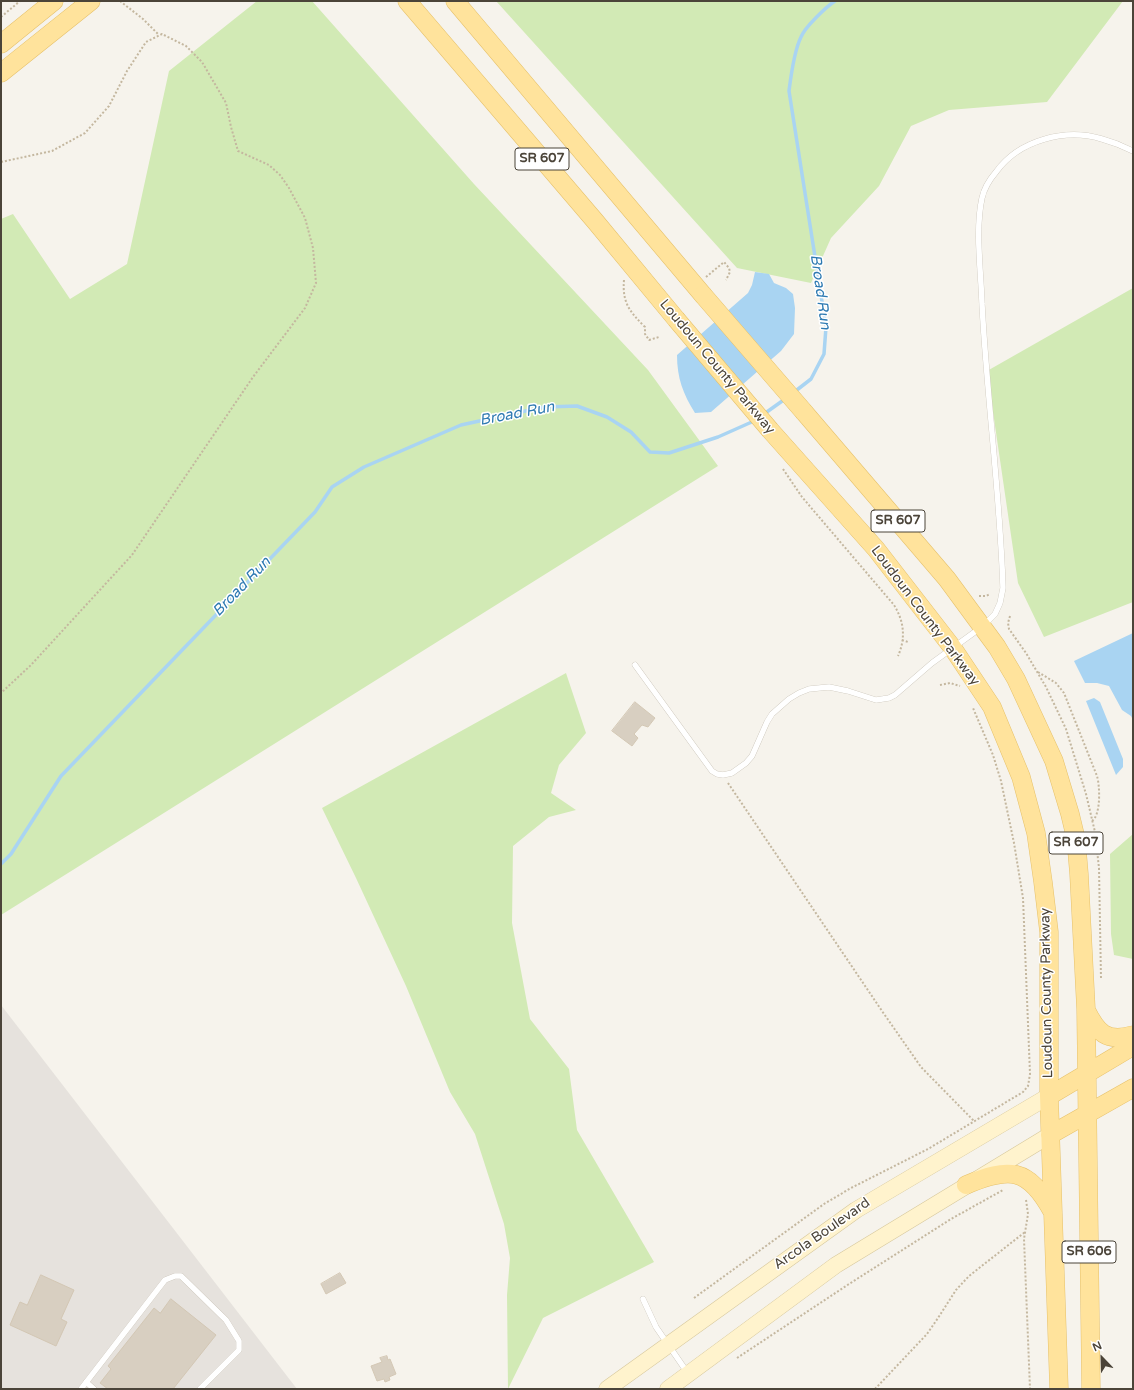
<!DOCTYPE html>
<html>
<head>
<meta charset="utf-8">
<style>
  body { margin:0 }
  #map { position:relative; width:1134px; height:1390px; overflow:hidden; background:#f6f3ec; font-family:"Varela Round",sans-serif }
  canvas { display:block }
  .frame { position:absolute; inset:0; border:2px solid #4b4439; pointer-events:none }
  .north { position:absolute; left:1082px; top:1338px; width:40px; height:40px; -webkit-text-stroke:3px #fff; paint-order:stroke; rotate:337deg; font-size:11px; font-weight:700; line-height:16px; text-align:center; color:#4b4439 }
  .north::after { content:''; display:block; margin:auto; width:14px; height:18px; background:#4b4439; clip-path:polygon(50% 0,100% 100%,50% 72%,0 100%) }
</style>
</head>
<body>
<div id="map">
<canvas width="1134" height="1390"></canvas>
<div class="frame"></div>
<div class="north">N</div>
</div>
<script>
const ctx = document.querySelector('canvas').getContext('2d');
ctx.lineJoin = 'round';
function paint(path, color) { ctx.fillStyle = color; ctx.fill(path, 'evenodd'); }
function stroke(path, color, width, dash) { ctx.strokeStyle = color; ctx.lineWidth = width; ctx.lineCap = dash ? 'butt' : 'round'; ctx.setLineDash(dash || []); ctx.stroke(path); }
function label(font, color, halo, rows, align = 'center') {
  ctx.font = font + ' "Varela Round",sans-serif'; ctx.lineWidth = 3; ctx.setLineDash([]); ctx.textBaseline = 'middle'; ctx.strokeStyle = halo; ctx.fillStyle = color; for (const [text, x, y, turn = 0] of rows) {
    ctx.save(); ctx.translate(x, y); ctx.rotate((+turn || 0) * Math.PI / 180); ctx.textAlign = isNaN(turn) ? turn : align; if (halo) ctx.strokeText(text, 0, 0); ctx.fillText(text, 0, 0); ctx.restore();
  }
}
const industrial = new Path2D(`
  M1,1005L297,1389H1Z`);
const green = new Path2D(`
  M257,1H312L474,184L648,370L718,466L1,915V219L13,214L70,299L127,264L169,71Z
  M496,1H1123L1047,102L949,110L911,126L879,186L831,238L811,283L737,268Z
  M1133,288V602L1044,637L1018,583L987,371Z
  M566,673L586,733L559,765L551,793L576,810L549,817L513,846L512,923L530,1019L569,1069L577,1130L654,1262L543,1318L508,1389L507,1295L510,1258L504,1224L475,1134L450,1092L406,986L356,878L322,808Z
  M1133,834V959L1114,955L1111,934L1110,854Z`);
const water = new Path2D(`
  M755,272L769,274L774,283L786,288L793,294L795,308L794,334L781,351L711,412L695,413C683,394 677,378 677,355L748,293L752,285Z
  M1133,633V720L1131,716L1122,710L1109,686L1097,683H1085L1074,661Z
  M1094,698L1100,702L1123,759V767L1116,775L1086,701Z`);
const stream = new Path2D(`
  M793,393L811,379L824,354L826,327L789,91C791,75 794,51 801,37C805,27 826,7 835,1
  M764,414L785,399
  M1,864L11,854L61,776L315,512L332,487L364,467L461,425L544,407L577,406L607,417L631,432L650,452L669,453L718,437L754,421`);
const building = new Path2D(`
  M635,702L655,718L648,727L642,725L634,734L638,738L632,746L612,731Z
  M340,1273L346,1283L326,1294L321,1284Z
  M41,1275L74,1290L61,1319L67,1322L56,1346L10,1325L20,1302L27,1305Z
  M171,1299L216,1335L173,1389H108L100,1383L111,1369L108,1366L154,1308L160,1313Z
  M387,1356L388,1360L390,1359L396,1374L389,1377L390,1380L385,1382L384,1379L377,1381L371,1366L382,1362L380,1358Z`);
const path = new Path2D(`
  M120,1L143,19L159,35
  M1,17L20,1
  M1,162L52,151L85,133L109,106L127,71L146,42L162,34L186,46L202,62L226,103L231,127L238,151L269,165L280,175L289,188L305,218L313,248L316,283L305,308L253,377L132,555L31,665L1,693
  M706,277L724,262L729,268L730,272L726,280
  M624,280C622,303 630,312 645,327V334L649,340L659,337
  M783,469L802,497L894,605C904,621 906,638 898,656
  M979,596H986L990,594
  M1010,616L1008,623L1009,629L1026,653L1046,687L1066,729L1086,794L1095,832L1099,868L1101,979
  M902,640L908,642
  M1038,672L1056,683L1064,693L1097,776C1100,786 1101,815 1092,821
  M940,685L950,683L960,686
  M728,783L882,1011L921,1067L974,1121
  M1026,1200L1028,1214L1024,1239L1030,1389
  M694,1298L824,1204L851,1188L928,1149L1023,1092L1028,1086L1030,1074L1023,898L1014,843L1001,781L993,755L973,708
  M737,1358L849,1284L951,1219L1003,1190
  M875,1389L927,1334L938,1318L956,1290L969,1276L1025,1232`);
const service = new Path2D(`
  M635,665L712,771L717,774L723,775L732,773L746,763L752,756L767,722L772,714L789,699L799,693L809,689L829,687L848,691L876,700L889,698L895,695L932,663L983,626L995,614L1000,603L1003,588C1000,493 987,399 982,304C981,271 975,230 982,198C984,189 990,179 996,172C1019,140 1065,128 1102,139C1113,142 1123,146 1133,151
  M643,1299L656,1327L687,1372
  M86,1382L94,1389
  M81,1389L165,1280L175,1276H181L226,1320L239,1341V1350L200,1389`);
const secondary = new Path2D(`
  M607,1389L856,1210L1049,1096
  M668,1389L836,1265L1050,1135`);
const primary = new Path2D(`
  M407,1L595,221L676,319
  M455,1L703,295
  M1,44L54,1
  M1,73L91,1
  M804,412L947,579L997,647L1016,679L1054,761L1070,814L1076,839L1079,874L1086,1009L1091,1389
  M770,430L876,549L952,647L992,707L1021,777L1036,833L1043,882L1049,932V1096L1059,1389
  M1086,1010C1097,1032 1106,1043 1133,1035
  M1049,1096L1133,1046
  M1050,1135L1133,1088
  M966,1185C1009,1167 1028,1167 1052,1211`);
const primaryBridge = new Path2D(`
  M703,295L804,412
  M676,319L770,430`);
const shields = [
  [542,159,54],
  [898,521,54],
  [1076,843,54],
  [1089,1252,54]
];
const shieldNames = [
  ["SR 607",542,159],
  ["SR 607",898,521],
  ["SR 607",1076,843],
  ["SR 606",1089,1252]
];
const streetNames = [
  ["Loudoun County Parkway",717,367,50],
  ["Loudoun County Parkway",925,616,53],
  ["Loudoun County Parkway",1047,993,-91],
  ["Arcola Boulevard",822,1234,-35]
];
const waterNames = [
  ["Broad Run",820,292,82],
  ["Broad Run",517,414,-11],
  ["Broad Run",242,587,-46]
];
paint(industrial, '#e6e2dd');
paint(green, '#d2eab5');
paint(water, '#a9d4f2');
stroke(stream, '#a9d4f2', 3.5);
paint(building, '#d8cfc1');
stroke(building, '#d3c7b4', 1);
stroke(service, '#c2bbae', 6);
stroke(secondary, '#d6c79b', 17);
stroke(primary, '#e6c16a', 19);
stroke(path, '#c4b79f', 2, [2, 2]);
stroke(service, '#fff', 5.5);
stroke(secondary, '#fff3cd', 16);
stroke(primary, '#ffe39c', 18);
stroke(primaryBridge, '#e6c16a', 19, []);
stroke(primaryBridge, '#ffe39c', 18);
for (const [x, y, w] of shields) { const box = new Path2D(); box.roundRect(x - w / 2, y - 11, w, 22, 3); ctx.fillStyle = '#fff'; ctx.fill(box); stroke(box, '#4b4439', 1); }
label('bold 13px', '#4b4439', null, shieldNames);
label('14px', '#4b4439', '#fff', streetNames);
label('italic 15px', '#2e7ab2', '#fff', waterNames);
</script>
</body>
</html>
